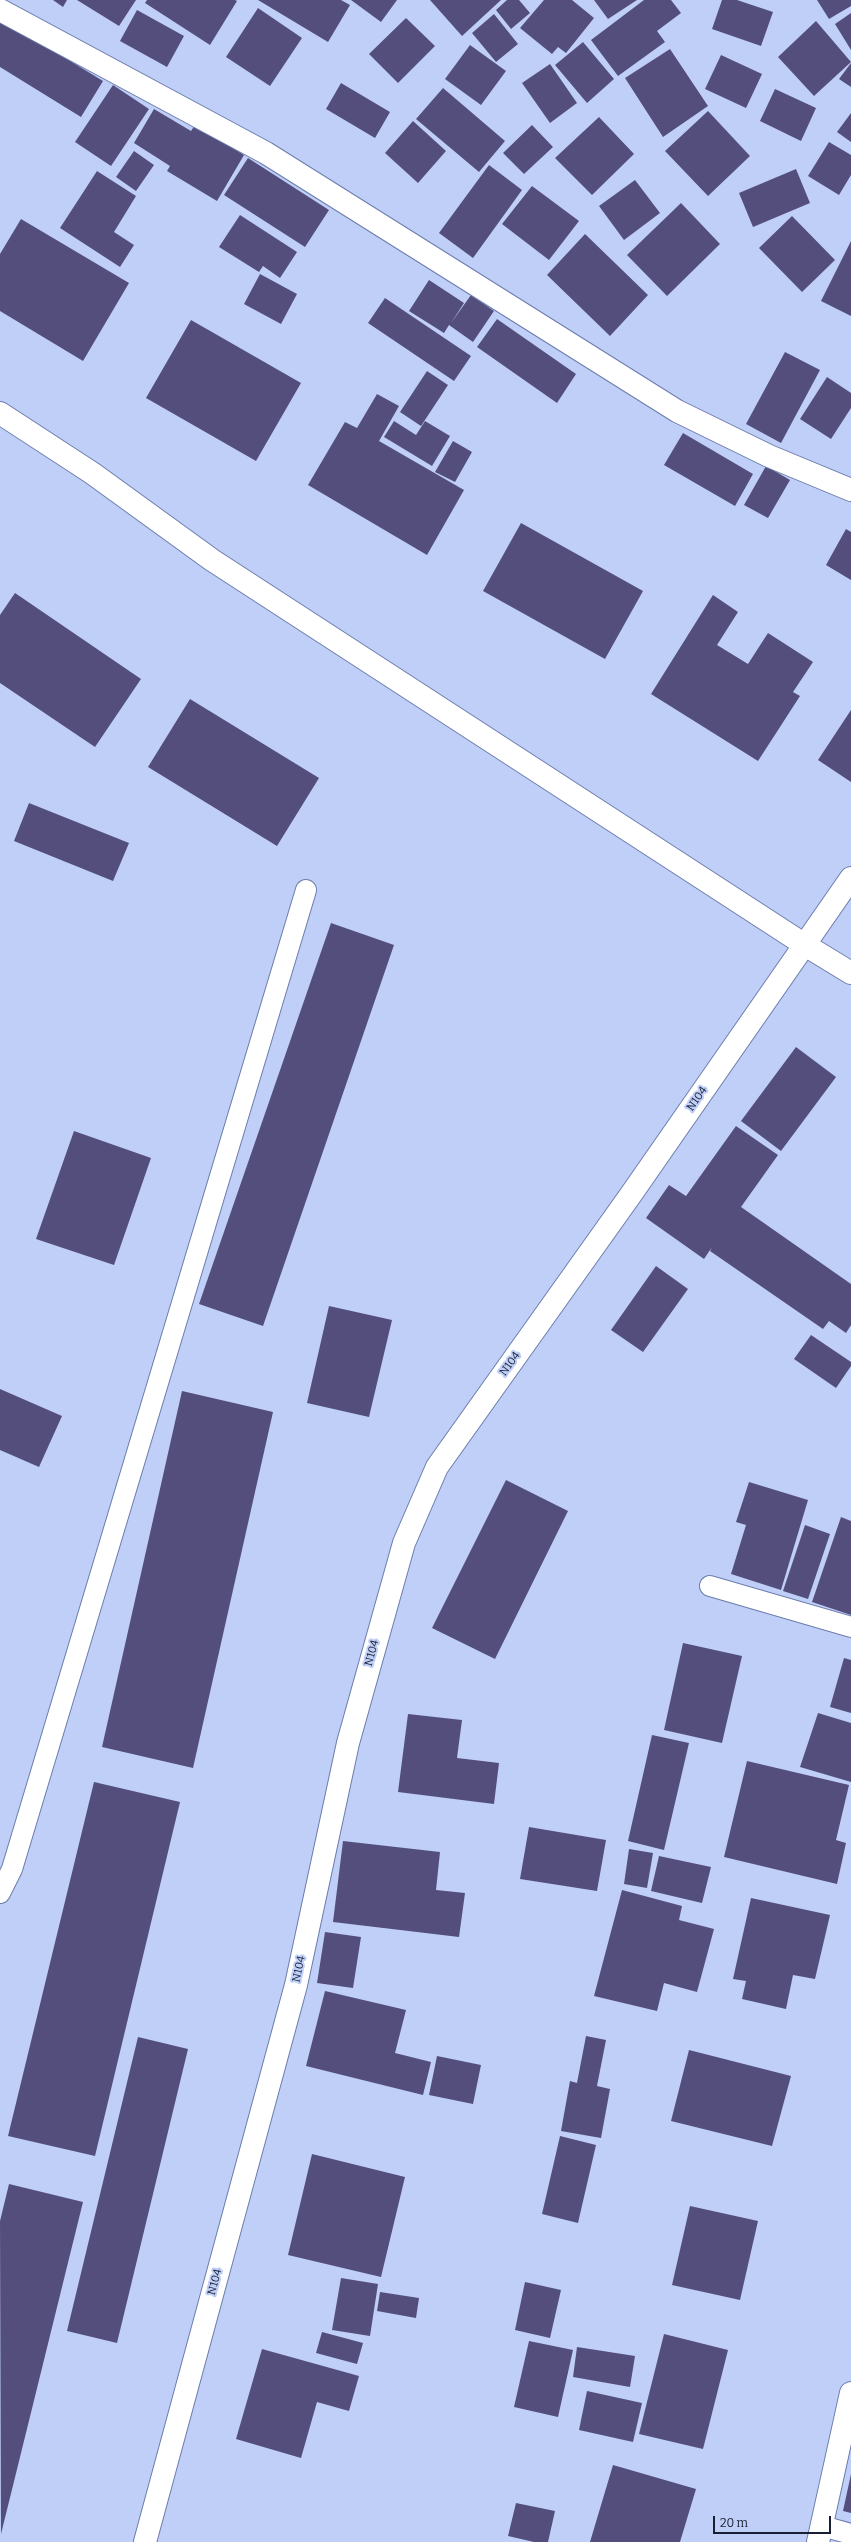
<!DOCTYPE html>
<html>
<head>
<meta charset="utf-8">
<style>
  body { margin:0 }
  #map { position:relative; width:851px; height:2542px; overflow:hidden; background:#bfcff8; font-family:Bitter,serif }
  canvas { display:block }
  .scale { position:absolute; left:713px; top:2516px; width:118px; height:18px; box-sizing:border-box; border:2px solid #191f32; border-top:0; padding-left:5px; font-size:12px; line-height:14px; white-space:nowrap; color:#191f32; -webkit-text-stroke:3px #bfcff8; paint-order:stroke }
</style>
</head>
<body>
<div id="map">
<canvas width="851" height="2542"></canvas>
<div class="scale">20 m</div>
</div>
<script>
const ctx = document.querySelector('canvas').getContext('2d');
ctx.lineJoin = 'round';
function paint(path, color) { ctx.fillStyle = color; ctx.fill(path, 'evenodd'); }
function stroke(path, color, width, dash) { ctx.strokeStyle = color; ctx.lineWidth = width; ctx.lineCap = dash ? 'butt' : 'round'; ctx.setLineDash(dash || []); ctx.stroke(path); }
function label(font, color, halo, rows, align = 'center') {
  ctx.font = font + ' Bitter,serif'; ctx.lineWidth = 4; ctx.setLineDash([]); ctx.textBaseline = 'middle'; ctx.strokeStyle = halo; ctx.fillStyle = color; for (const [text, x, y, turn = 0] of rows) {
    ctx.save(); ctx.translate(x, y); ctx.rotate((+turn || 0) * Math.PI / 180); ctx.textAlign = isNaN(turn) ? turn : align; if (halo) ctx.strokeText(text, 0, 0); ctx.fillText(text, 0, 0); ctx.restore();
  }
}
const building = new Path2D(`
  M53,0H67L63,7Z
  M77,0H136L119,26Z
  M147,0H235L237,1L210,45L145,3Z
  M258,0H341L350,5L328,42Z
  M351,0H397L381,22Z
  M430,0H501L462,36Z
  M507,0H519L530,13L511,29L496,10Z
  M544,0H572L594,18L566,53L558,47L552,54L520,28Z
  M594,0H637L608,19Z
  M644,0H671L681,13L657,31L665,42L618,76L591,40Z
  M722,0H737L773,12L761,46L712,29Z
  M817,0H851V6L829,19Z
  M258,8L302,38L270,86L226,57Z
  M137,10L184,36L167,67L120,41Z
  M851,13V50L835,24Z
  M494,14L518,44L496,62L472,33Z
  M0,18L103,81L81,117L0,67Z
  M406,18L435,46L398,83L369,54Z
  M816,21L851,62L814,96L778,57Z
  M583,42L614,79L587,103L555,65Z
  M470,45L506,71L481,105L445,79Z
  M670,49L708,106L663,137L625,78Z
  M721,55L762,74L746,108L705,89Z
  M851,63V87L839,79Z
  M550,64L577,103L550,123L522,83Z
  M341,83L390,112L375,138L326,109Z
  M113,85L149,109L111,166L75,142Z
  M443,88L505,141L479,172L416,119Z
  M775,89L816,108L801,141L760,121Z
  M154,109L191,131L195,125L244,155L217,201L167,171L170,166L134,143Z
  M708,111L750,156L708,196L665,151Z
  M851,113V142L837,132Z
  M599,117L634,154L592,195L555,158Z
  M413,121L446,151L418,183L385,153Z
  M532,125L553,147L524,174L503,153Z
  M829,142L851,155V175L839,195L808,176Z
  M134,151L154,165L136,191L116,177Z
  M248,158L329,210L305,247L224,195Z
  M489,165L522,190L473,258L439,233Z
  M796,169L810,203L753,227L739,193Z
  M97,171L136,196L114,232L134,245L120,267L60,228Z
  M635,180L660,213L624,240L599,206Z
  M532,186L579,221L549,260L502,224Z
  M681,203L720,244L667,296L627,255Z
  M240,215L297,252L280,278L263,266L259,272L219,247Z
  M792,216L835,260L802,292L759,248Z
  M21,219L129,283L83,361L0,311V254Z
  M585,234L648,295L610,336L547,275Z
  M851,241V316L821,301Z
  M260,274L297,294L281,324L244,304Z
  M429,280L464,303L451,323L471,295L494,311L473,342L449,325L444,333L409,311Z
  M385,298L471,356L454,381L368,323Z
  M497,319L576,374L557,403L477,347Z
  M191,320L301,383L256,461L146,398Z
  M785,352L820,370L781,443L746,424Z
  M427,371L448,385L421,426L400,412Z
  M827,377L851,393V408L831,439L800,419Z
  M377,394L399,406L379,441L464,490L427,555L308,485L345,422L357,428Z
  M394,421L416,435L425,421L450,436L432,466L384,437Z
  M683,433L753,474L735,506L664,465Z
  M453,441L472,452L455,482L435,472Z
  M766,466L790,480L768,518L744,505Z
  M521,523L643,591L605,659L483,591Z
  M846,529L851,532V580L826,565Z
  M15,593L141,679L95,747L0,683V615Z
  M713,595L738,612L717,645L748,664L768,633L813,662L793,692L800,696L758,761L651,694Z
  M190,699L319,778L277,846L148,767Z
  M851,710V782L818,760Z
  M29,803L129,843L113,881L14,841Z
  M331,923L394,945L263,1326L199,1304Z
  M796,1047L836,1077L781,1151L741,1121Z
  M736,1126L778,1155L741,1207L851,1284V1325L846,1333L829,1321L823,1329L710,1251L712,1247L704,1259L646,1218L669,1185L686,1196Z
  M74,1131L151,1158L114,1265L36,1239Z
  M656,1266L688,1289L643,1352L611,1330Z
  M329,1306L392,1320L369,1417L307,1403Z
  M811,1335L851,1362V1366L836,1388L794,1359Z
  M0,1389L62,1416L39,1467L0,1450Z
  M182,1391L273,1412L193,1768L102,1747Z
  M506,1480L568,1511L495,1659L432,1628Z
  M749,1482L808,1500L781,1590L731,1574L746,1525L736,1522Z
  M841,1517L851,1521V1615L812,1602Z
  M805,1525L830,1534L808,1599L783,1591Z
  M683,1643L742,1656L722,1743L664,1730Z
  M844,1658L851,1660V1713L830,1707Z
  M818,1713L851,1723V1782L800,1767Z
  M408,1714L462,1720L457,1758L499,1763L494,1804L398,1792Z
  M652,1735L689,1743L664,1850L628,1841Z
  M747,1761L849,1785L836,1840L846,1843L837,1884L724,1857Z
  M94,1782L180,1802L95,2156L8,2136Z
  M529,1827L606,1840L597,1891L520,1879Z
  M343,1841L440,1852L436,1890L465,1893L459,1937L333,1922Z
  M629,1849L653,1853L647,1888L624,1884Z
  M659,1856L711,1867L702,1903L651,1891Z
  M622,1890L682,1906L679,1920L714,1929L697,1992L664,1983L657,2011L594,1996Z
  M751,1898L830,1915L815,1979L793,1975L786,2009L742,1999L746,1981L733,1979Z
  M325,1932L361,1937L353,1988L317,1983Z
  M325,1991L406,2010L395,2053L431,2062L423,2095L306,2066Z
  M586,2036L606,2040L597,2086L610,2089L601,2138L561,2131L570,2081L577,2083Z
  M138,2037L188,2049L117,2343L67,2331Z
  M689,2050L791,2076L772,2146L671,2121Z
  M437,2056L481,2065L473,2104L429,2095Z
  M560,2136L596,2145L578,2223L542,2214Z
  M312,2154L405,2177L381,2277L288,2255Z
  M9,2184L83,2202L1,2534L0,2221Z
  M690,2206L758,2221L740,2300L672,2285Z
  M341,2278L378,2284L370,2336L332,2330Z
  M525,2282L561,2290L550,2338L515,2330Z
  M380,2292L419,2298L416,2318L377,2311Z
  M322,2332L363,2343L357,2364L316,2353Z
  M664,2334L728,2350L703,2449L639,2434Z
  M529,2341L573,2350L558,2417L514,2407Z
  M577,2347L635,2356L630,2387L573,2377Z
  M262,2349L359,2376L349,2411L317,2402L301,2458L236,2439Z
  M587,2391L642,2403L633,2442L579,2430Z
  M613,2465L696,2489L680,2542H590Z
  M851,2474V2513L843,2511Z
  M516,2503L555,2511L548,2542H534L508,2536Z`);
const lane = new Path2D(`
  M710,1586L851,1627
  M0,1893L12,1869L306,890
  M822,2526L851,2534`);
const street = new Path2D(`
  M0,10L266,153L677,411L769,456L851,490
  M0,413L92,473L212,560L805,945L851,973
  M818,2542L851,2393`);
const secondary = new Path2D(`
  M145,2542L296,1985L348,1743L404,1543L437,1467L632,1193L851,878`);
const streetNames = [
  ["N104",697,1099,-55],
  ["N104",510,1364,-54],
  ["N104",372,1653,-75],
  ["N104",299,1969,-78],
  ["N104",215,2282,-75]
];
paint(building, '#544e7d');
stroke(lane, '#6c7dac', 22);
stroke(street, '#6c7dac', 24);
stroke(secondary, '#6c7dac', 24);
stroke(lane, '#fff', 20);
stroke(street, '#fff', 22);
stroke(secondary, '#fff', 22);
label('11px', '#191f32', '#bfcff8', streetNames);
</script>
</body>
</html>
